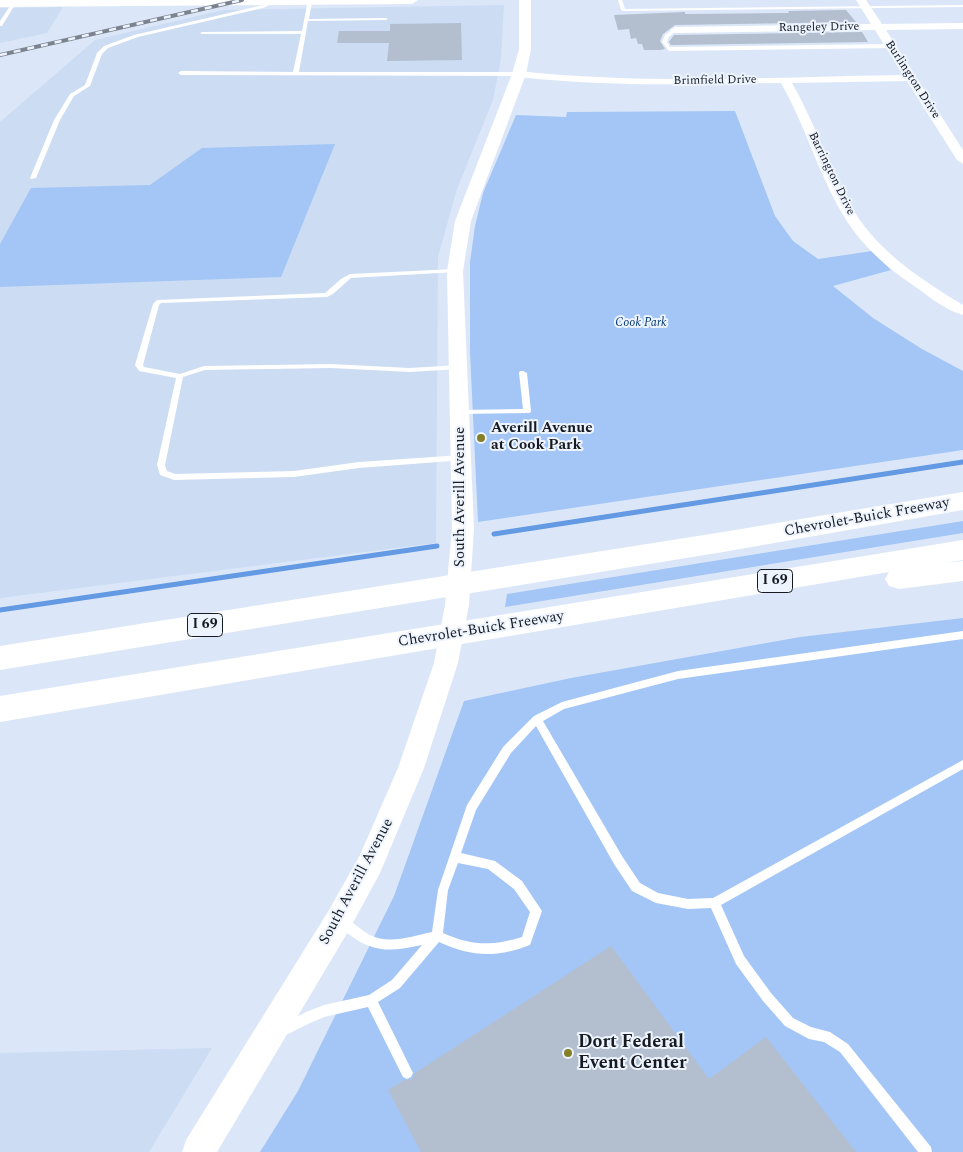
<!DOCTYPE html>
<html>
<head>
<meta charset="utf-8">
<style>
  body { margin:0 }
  canvas { display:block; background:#dbe7f8 }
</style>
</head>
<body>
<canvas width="963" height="1152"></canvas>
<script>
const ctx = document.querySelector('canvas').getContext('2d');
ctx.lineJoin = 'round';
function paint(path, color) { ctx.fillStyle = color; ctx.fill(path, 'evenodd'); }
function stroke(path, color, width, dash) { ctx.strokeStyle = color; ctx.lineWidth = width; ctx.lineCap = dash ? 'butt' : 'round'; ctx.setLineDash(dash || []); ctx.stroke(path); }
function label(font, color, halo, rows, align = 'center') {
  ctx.font = font + ' Spectral,serif'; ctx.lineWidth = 4; ctx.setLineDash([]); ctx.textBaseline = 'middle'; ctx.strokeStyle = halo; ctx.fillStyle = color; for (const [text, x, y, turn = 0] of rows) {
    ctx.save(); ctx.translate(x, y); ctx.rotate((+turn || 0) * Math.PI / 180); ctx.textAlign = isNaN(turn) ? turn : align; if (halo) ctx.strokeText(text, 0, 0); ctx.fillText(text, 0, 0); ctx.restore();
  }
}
const built = new Path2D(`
  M504,5L501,59L493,100L457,189L438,257L436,543L0,598V122L95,40L223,10Z
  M63,7L47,33L0,43V8Z
  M212,1048L149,1152H0V1053Z`);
const green = new Path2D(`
  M735,111L775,216L793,241L818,259L872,251L891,270L833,286L873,318L922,349L963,371V450L478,522L470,352V262L475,226L483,193L516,115L566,117L567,112Z
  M335,144L281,277L0,287V244L31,188L150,185L202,148Z
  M963,521V533L505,607L507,594Z
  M963,618V1152H260L298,1091L394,896L464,701L571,678L800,637Z`);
const stream = new Path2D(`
  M494,534L963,462
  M0,610L437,546`);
const building = new Path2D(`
  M846,10L856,22L675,25L663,34L660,41L665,49L660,50H644L642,44H638L636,38L631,39L629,29L618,30L614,15L685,12V14L787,13H789L788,11Z
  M461,23L462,60L387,61L389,43H337L339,31H390V24Z
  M862,32L868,42L671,45L669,42L674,35Z
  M611,946L709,1079L766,1037L856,1152H421L388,1090L404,1080L412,1079L415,1073Z`);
const service = new Path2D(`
  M14,0H18L2,26H0V21Z
  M308,0L312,1L309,19L386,18L388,19L386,20L308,21L299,72H519L522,74L519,76L181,75L178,73L181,71L293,72L301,34H202L200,33L202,32L302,31Z
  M618,0H622L625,9L963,5V7L623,11L621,10Z
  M272,1H274V3L263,8L138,37L108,48L102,54L90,86L74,96L60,120L36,178L31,179L30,178L54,120L70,94L85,85L97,53L104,46L134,35L259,6Z
  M673,29L677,30L669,37L667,42L670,47L890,44L893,46L890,48L669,51L662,42L665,35Z
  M455,269L458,271L457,272L351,278L333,294L327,297L161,303L159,305L143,365L144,367L180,374L204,366L331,364L410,368L459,365L463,367L459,369L410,372L331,368L205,370L183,377L165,465L167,471L175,474L294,471L359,462L462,455L465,456L466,458L465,460L359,468L294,477L174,480L160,475L157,465L176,378L139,371L135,365L153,304L157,300L325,293L341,279L350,274Z
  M520,371H523L527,373L531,411L530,413L458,414L457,412L458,410H461L523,409L519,373Z
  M963,631V639L678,679L564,709L543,721L622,856L640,883L658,893L688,899L713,898L963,760V769L721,905L744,956L771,993L793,1018L811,1027L830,1032L848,1044L931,1147L932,1152H918L840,1052L824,1042L809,1039L785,1026L763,1001L736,964L711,908L688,909L656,903L632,891L614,864L536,726L511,753L476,810L461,853L495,861L522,881L542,911L530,945C497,958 471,957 439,942L400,988L378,1002L413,1073L411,1077L407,1079L403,1077L368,1007L324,1017L310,1023L282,1037L278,1035L276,1031L278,1027L306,1012L324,1005L369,995L392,980L422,945C393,951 375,954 350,935C344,931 338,927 335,921L337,917L341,916C352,920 360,930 370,935C389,945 413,936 432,932L438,890L467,805L503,747L534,716L562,702L678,671ZM458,863L488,869L514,889L530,912L522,937C492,946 472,946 443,933L448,890Z`);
const minor = new Path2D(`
  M856,0H866L882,24L963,23V29L886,30L963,150V164L957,160L907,81L792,83C819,129 832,184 865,227C891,260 927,283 963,305V315C947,311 931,298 917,288C893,272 870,253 853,230C821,185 808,130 781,83C693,84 606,87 519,77L513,74L519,71C646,85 775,77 903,75L875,30L675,33L670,30L675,27L871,24Z`);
const tertiary = new Path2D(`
  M0,0H418L412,4L0,7Z
  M519,0H531V49L526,74L471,221L463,271L474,529L469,605L458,663L424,768L380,873L349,930L217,1152H182L186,1140L329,910L360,855L398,768L434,663L445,605L452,529L447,271L455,221L512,74L519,49Z`);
const motorway = new Path2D(`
  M963,492V510L723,552L0,670V646L723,532Z
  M963,540V560L946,563L963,561V581L899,589L889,586L885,579L889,572L0,722V696Z`);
const rail = new Path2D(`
  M0,55L242,0`);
const markers = [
  [481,438,5,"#858028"],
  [568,1053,5,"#858028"]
];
const farStreetnames = [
  ["Rangeley Drive",819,28,-1],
  ["Burlington Drive",912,80,57],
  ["Brimfield Drive",715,81,-1],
  ["Barrington Drive",831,174,64]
];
const farParknames = [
  ["Cook Park",641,324]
];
const shields = [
  [775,581,35],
  [205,625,35]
];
const shieldNames = [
  ["I 69",775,581],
  ["I 69",205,625]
];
const poiNames = [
  ["Averill Avenue",491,429],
  ["at Cook Park",491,446]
];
const streetNames = [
  ["South Averill Avenue",461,497,-90],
  ["Chevrolet-Buick Freeway",867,518,-10],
  ["Chevrolet-Buick Freeway",481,630,-9],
  ["South Averill Avenue",357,882,-62]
];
const nearPoinames = [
  ["Dort Federal",578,1043],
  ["Event Center",578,1064]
];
paint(built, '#cbdcf3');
paint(green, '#a3c6f6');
stroke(stream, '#639ae3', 5);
paint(building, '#b3bfcf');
paint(service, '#fff');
paint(minor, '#fff');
paint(tertiary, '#fff');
paint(motorway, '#fff');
stroke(rail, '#7b838f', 4);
stroke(rail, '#edf4fe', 2.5, [7]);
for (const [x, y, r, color] of markers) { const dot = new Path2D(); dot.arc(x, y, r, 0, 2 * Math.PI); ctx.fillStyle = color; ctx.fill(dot); stroke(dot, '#edf4fe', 2); }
label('12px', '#171b21', '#edf4fe', farStreetnames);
label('italic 12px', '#003778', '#edf4fe', farParknames);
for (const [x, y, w] of shields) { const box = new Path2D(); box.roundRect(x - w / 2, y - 11.5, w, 23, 4); ctx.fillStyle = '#edf4fe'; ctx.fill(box); stroke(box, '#171b21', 1); }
label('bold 14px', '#171b21', null, shieldNames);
label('bold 15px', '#171b21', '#edf4fe', poiNames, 'left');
label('15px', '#171b21', '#edf4fe', streetNames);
label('bold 18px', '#171b21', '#edf4fe', nearPoinames, 'left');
</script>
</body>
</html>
